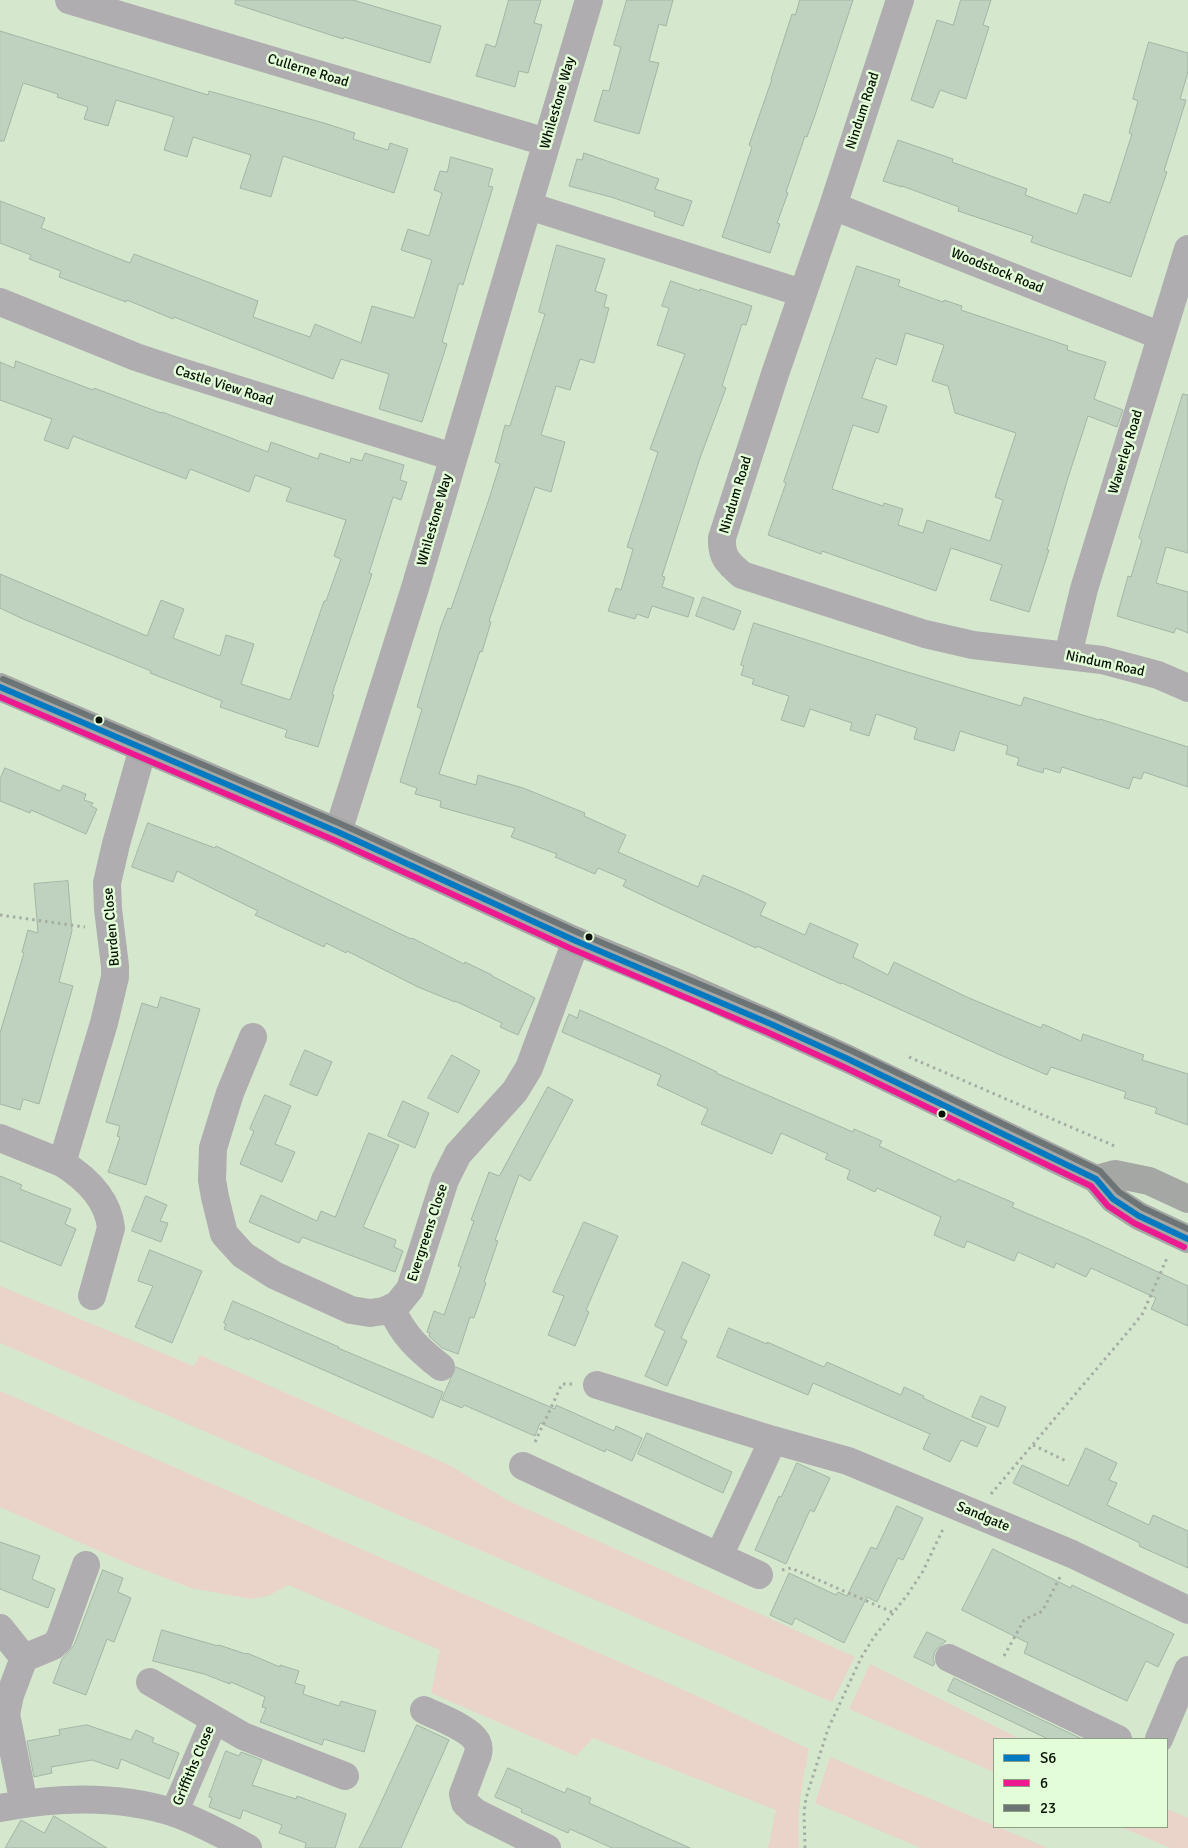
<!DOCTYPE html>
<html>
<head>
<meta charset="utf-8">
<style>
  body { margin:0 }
  #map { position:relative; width:1188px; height:1848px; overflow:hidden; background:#d5e8ce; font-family:Signika,sans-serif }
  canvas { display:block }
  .legend { position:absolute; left:993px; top:1738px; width:175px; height:90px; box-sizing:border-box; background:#e2fdd8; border:1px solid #8a9e83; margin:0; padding:6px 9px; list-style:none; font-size:15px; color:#061003 }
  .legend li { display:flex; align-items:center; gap:10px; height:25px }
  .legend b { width:25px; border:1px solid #8a9e83 }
</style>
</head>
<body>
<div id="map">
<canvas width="1188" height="1848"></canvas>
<ul class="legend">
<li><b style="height:6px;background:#0279c1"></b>S6</li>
<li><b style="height:6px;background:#ed1990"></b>6</li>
<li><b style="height:6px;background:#6c7476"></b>23</li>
</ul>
</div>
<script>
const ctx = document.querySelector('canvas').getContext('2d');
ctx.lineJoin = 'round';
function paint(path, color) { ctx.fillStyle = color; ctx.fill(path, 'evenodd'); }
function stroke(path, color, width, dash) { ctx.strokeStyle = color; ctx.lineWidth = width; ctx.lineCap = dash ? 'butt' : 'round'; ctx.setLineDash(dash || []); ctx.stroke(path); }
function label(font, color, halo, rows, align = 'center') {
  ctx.font = font + ' Signika,sans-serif'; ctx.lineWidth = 5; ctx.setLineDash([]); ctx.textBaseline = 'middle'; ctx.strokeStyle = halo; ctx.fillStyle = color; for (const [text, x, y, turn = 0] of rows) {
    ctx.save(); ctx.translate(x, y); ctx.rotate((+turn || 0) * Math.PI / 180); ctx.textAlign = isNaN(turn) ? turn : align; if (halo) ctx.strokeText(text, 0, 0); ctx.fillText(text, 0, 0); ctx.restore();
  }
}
const green = new Path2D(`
  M0,1286L194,1366L200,1355L449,1465L507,1500L855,1657L832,1702L0,1343Z
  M0,1391L704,1699L809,1749C802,1785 796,1812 799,1848H767L769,1844L776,1810L593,1738L576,1756L431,1693L440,1650L288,1585L268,1596L251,1599L191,1588L124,1562L0,1507Z
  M870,1664L1020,1739H994V1772L849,1709Z
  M830,1757L1048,1848H921L815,1803Z
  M1167,1809L1188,1818V1848H1170L1121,1827H1167Z`);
const building = new Path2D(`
  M236,0H353L441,26L430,63L344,37L343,39L235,4Z
  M509,0H541L534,23L542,25L528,73L519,71L515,87L476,76L486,44L495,47Z
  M627,0H673L666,26L659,24L649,61L659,63L639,134L594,121L603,90L609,91L621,47L614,45Z
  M800,0H853L815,115L807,137L805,136L786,192L788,193L777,223L780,224L770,253L722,237L752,147L749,145L772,79H771L792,14L795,15Z
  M961,0H991L983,25L989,27L966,99L940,90L933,108L911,100L937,20L953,25Z
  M0,31L208,95L209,91L324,123L355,133L353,139L388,150L390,143L408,149L394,193L283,156L271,197L240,188L251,155L193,137L187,157L164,150L174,117L116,100L108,126L84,119L88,107L57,97L58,94L23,83L4,141H0Z
  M1149,42L1188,53V72L1180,99L1186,100L1164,171L1167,172L1131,277L1031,242L1033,236L958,211L959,207L902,186V187L883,181L898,140L953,159L952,162L1027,189L1025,195L1077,214L1084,194L1110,203L1132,134L1129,133L1138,101L1133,99Z
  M584,153L659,179L655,189L692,201L683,226L654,216L655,212L611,197L569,186L577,159L582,160Z
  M451,157L493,169L488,186L493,187L463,285L459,283L442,342L447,344L422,422L379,409L389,374L341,359L333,379L174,317L173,319L127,300L126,302L59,277L61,271L29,259L31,255L0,243V201L45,218L41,228L130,263L134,254L258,301L253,317L310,337L315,324L361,343L372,306L414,318L432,260L401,250L408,229L429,236L442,193L434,190L440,171L447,172Z
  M557,245L605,259L595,291L607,295L604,307L609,308L594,363L580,359L570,390L556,386L541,435L565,442L551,492L535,487L489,621L491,622L482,652L480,651L439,774L476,785L478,775L523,788L585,813L584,816L626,835L618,852L698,887L703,875L743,892L766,903L760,915L805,935L810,923L858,944L853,957L888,975L894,962L969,998L1041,1028L1043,1024L1081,1041L1083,1034L1144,1055L1142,1060L1188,1074V1125L1155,1113L1157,1108L1124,1098L1126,1092L1051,1067L1047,1075L998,1054L842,983L841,984L757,946L756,948L658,903L623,886L626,880L598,868L595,874L555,857L557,854L511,837L515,828L440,807L441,801L415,794L417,788L400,782L422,709L417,707L441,626L448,608L451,609L488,502L500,464L495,462L505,425L510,426L545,314L539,312Z
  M857,266L900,280L898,286L943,302L944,300L962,306L961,310L1068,346L1067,350L1106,362L1094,399L1123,410L1117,427L1088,416L1067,481L1047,550H1049L1029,612L990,600L1002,565L951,548L936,591L822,551L821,554L768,535L786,483L784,482ZM906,333L944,345L932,381L948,386L955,413L1016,433L995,497L1003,500L990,541L927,520L923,533L898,525L903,509L884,503L883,506L832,489L853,425L878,433L887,406L862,398L876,358L896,365Z
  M671,281L700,291V289L752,306L746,325L742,324L722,386L726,388L700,458L662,576L665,577L662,587L694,598L688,617L652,606L648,618L637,614L635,619L608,611L616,588L621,590L633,549L627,547L658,452L650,449L685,354L657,345L669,308L662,306Z
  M16,361L93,390L94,388L161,413L162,412L268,452L271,442L318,459L320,453L350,463L351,458L362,461L365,453L404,465L400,480L407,482L401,500L393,497L369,573L372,574L332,694L334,695L318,747L285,737L287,730L220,707L222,701L150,673L151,671L23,619L0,608V574L147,636L161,600L184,609L173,638L220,656L226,635L254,644L241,684L290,700L324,601H326L341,559L334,556L346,520L286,501L291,488L255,475L249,492L190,469L186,479L73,436L68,449L44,440L52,419L0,400V362L14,368Z
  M1183,394L1188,395V553L1166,547L1156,583L1188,592V633L1176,628L1174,633L1117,616L1128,576L1131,577L1142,540L1139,538Z
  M703,597L741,611L734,630L696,616Z
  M754,623L904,671L1021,706L1024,697L1099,720L1100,719L1188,747V787L1144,772L1141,779L1133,777L1129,789L1062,767L1060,773L1044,768L1043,773L1017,765L1019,758L1006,754L1008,746L960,731L954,751L914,739L917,728L876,714L869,736L850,730L852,723L810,709L804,727L781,720L789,696L752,684L754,679L741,675L744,666L741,665Z
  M5,768L60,791L63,785L86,794L84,800L93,803L91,806L97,809L86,834L31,810L30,813L0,801V780Z
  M148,823L215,848L216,846L411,939L412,938L464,964L465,962L492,975V976L535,998L518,1035L500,1027L502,1023L455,1001V1002L418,987L347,951L346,953L326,943L324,947L255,915L258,911L177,871L173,882L132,867Z
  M68,881L72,931L59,982L73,986L39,1104L23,1099L20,1110L0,1104V1033L24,953L22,952L28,930L38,933L34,884Z
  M161,997L200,1009L146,1185L108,1172L120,1137L117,1136L120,1126L106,1122L142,1003L157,1008Z
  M580,1010L664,1047L717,1072L716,1073L853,1132L854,1129L882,1141L879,1146L956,1182L958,1179L1014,1203L1012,1207L1085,1238L1188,1286V1326L1151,1309L1156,1298L1091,1268L1086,1277L1056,1263L1054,1268L1018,1252L1014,1261L967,1241L964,1248L934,1235L941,1217L877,1188L875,1192L847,1179L850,1170L825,1159L828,1154L781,1133L772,1154L701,1124L708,1109L657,1085L661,1075L562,1032L569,1014L577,1018Z
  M305,1050L332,1062L317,1096L290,1085Z
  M452,1055L480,1071L458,1113L428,1098Z
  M548,1087L573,1100L530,1181L519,1175L495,1240L498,1241L484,1282L486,1283L474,1318L470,1317L458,1354L442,1348L429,1336L430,1333L427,1332L434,1311L444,1315L461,1267L458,1266L474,1221L471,1220L489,1172L499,1176Z
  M265,1095L291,1106L275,1144L295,1152L282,1182L240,1164L254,1131L250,1129Z
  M403,1101L429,1113L415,1148L388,1136Z
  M369,1133L399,1145L363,1227L396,1240L394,1247L403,1251L395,1272L302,1237L299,1243L249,1222L261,1195L317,1221L321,1211L335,1217Z
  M0,1176L22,1185L20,1189L71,1209L65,1224L76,1229L61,1266L0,1241Z
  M146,1196L167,1205L160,1221L168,1223L161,1242L132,1231Z
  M584,1222L618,1236L586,1310L589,1312L575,1346L548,1335L564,1296L553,1292Z
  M150,1250L202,1271L172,1343L135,1327L153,1286L138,1281Z
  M683,1262L710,1275L681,1338L687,1341L667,1386L645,1376L665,1331L655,1326Z
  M233,1301L339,1347L338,1348L443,1392L433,1418L271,1347L250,1338L249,1340L224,1329L226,1324L224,1323Z
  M729,1328L767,1344V1342L824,1367L827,1362L901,1395L904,1387L924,1396L923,1398L986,1427L977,1447L961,1440L950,1462L923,1449L930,1434L813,1383L808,1395L717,1357Z
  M456,1367L555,1409L556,1405L614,1431L616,1426L642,1438L632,1461L606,1449L605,1452L540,1423L535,1436L464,1405L462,1408L442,1400Z
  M981,1396L1006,1407L998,1427L972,1417Z
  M647,1433L732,1472L723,1493L638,1454Z
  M1086,1448L1117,1463L1109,1480L1117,1483L1107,1505L1149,1525L1153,1515L1188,1531V1568L1139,1546L1140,1543L1013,1483L1022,1465L1068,1486Z
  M797,1463L830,1478L814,1512L810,1510L786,1564L755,1550L779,1496L781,1497Z
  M897,1506L923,1518L903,1560L898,1558L877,1602L867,1597L844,1643L795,1618L792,1625L770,1615L789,1573L836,1595L838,1592L847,1596L871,1547L876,1549Z
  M0,1542L40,1556L32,1579L55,1589L48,1608L0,1589Z
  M993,1549L1071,1588L1072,1585L1174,1634L1158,1667L1146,1661L1127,1701L1024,1653L1028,1643L962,1610Z
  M103,1570L123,1578L118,1592L131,1598L114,1642L107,1639L86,1695L53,1683L62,1659L74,1645Z
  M162,1630L218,1646L219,1645L246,1654L247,1653L280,1667V1665L299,1671L295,1683L305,1686L303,1694L339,1706L341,1701L376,1711L364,1752L324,1739L322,1745L260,1722L266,1708L262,1707L265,1697L231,1682L230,1684L204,1674L153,1661Z
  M927,1632L946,1641L935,1651L933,1659L935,1663L933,1666L914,1657Z
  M954,1678L1082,1739H1048L948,1691Z
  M87,1725L131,1740L136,1730L154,1738L152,1742L179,1753L169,1779L121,1759L118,1769L92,1760L51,1767L52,1773L34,1777L27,1741L60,1735L59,1730Z
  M417,1725L449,1740L401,1848H359L373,1820Z
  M226,1751L239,1756L241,1752L262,1760L252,1785L296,1799L297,1796L346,1814L335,1848H305L306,1843L279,1833L282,1825L243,1810L240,1819L209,1807L212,1798L209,1797Z
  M508,1768L565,1793L567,1788L591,1798L589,1803L690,1848H612L570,1829L568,1833L521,1812L522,1809L495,1797Z
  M54,1816L107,1848H5L21,1820L44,1833Z`);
const path = new Path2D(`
  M0,915L85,927
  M909,1057L1117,1147
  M535,1442L562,1384H572
  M1033,1445L1066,1461
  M991,1494L1132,1327L1143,1313L1167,1258
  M782,1570L791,1568L892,1612
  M1004,1656L1024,1620L1033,1615L1038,1614L1043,1610L1060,1577
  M805,1848L804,1812L806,1798L828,1729L861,1658L874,1637L908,1594L923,1571L943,1529`);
const minor = new Path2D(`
  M69,0L546,142
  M900,0L833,206L775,374L722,538C721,557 728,563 742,575L925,634L973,645L1102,660L1158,675L1188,688
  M529,206L802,293
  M833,206L1161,336
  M0,302L136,357L172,369L453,457
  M1068,655L1084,589L1188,249
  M338,832L415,588L589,0
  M253,1037L230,1093L213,1148L212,1180L215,1197L224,1234L243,1255L274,1275L351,1310L370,1313L384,1311L397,1305L410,1289L445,1180L458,1154L515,1091L529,1068L576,941
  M0,1138L62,1163C86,1178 108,1199 111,1228L92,1296
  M62,1163L104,1023L115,977V966L108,909L107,883L116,844L143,748
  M392,1309C402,1334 419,1350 441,1367
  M597,1385L773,1440L848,1461L1072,1554L1188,1610
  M523,1466L759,1575
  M719,1556L773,1440
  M0,1628L24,1658
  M24,1658L53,1646L59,1640L86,1565
  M949,1658L1118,1739
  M150,1682L243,1736L345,1776
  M424,1710C438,1717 470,1728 477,1742C479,1746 479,1750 478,1754L463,1794L465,1803L475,1812L547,1848
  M1159,1739L1188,1670
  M24,1804L6,1714L10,1695L24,1658
  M0,1808C57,1797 119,1795 175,1813C200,1822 224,1835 248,1848
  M174,1813L214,1720`);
const major = new Path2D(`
  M0,687L338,832L576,941L692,989L771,1024L848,1059L1096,1179L1113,1199L1139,1216L1188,1239
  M1096,1179L1115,1174L1149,1181L1188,1199`);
const bus1 = new Path2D(`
  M0,687L338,832L576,941L771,1024L848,1059L1096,1179L1113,1199L1139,1216L1188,1239`);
const bus2 = new Path2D(`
  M0,697L334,840L572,949L767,1032L844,1067L1091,1186L1108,1206L1134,1223L1184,1247`);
const bus3 = new Path2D(`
  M3,679L341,824L579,933L775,1016L852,1051L1100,1171L1119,1192L1143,1208L1188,1229`);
const markers = [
  [99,720,4.5,"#061003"],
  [589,937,4.5,"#061003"],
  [942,1114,4.5,"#061003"]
];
const streetNames = [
  ["Cullerne Road",308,71,17],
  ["Whilestone Way",558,103,-74],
  ["Nindum Road",863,111,-72],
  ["Woodstock Road",997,271,22],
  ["Castle View Road",224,386,18],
  ["Waverley Road",1126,452,-73],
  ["Nindum Road",736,495,-73],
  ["Whilestone Way",435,520,-74],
  ["Nindum Road",1105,664,12],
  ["Burden Close",112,927,-95],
  ["Evergreens Close",428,1233,-72],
  ["Sandgate",983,1517,23],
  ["Griffiths Close",194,1766,-67]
];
paint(green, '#ead3c8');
paint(building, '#bfd2c0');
stroke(building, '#a3b5a4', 1);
stroke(path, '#a6aca4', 3, [2.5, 4]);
stroke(minor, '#afadaf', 28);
stroke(major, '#a5a7a5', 28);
stroke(bus1, '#0279c1', 6);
stroke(bus2, '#ed1990', 6);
stroke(bus3, '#6c7476', 6);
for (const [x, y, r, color] of markers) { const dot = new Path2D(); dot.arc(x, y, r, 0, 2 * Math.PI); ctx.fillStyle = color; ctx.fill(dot); stroke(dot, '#e2fdd8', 2); }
label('14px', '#061003', '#e2fdd8', streetNames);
</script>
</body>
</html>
